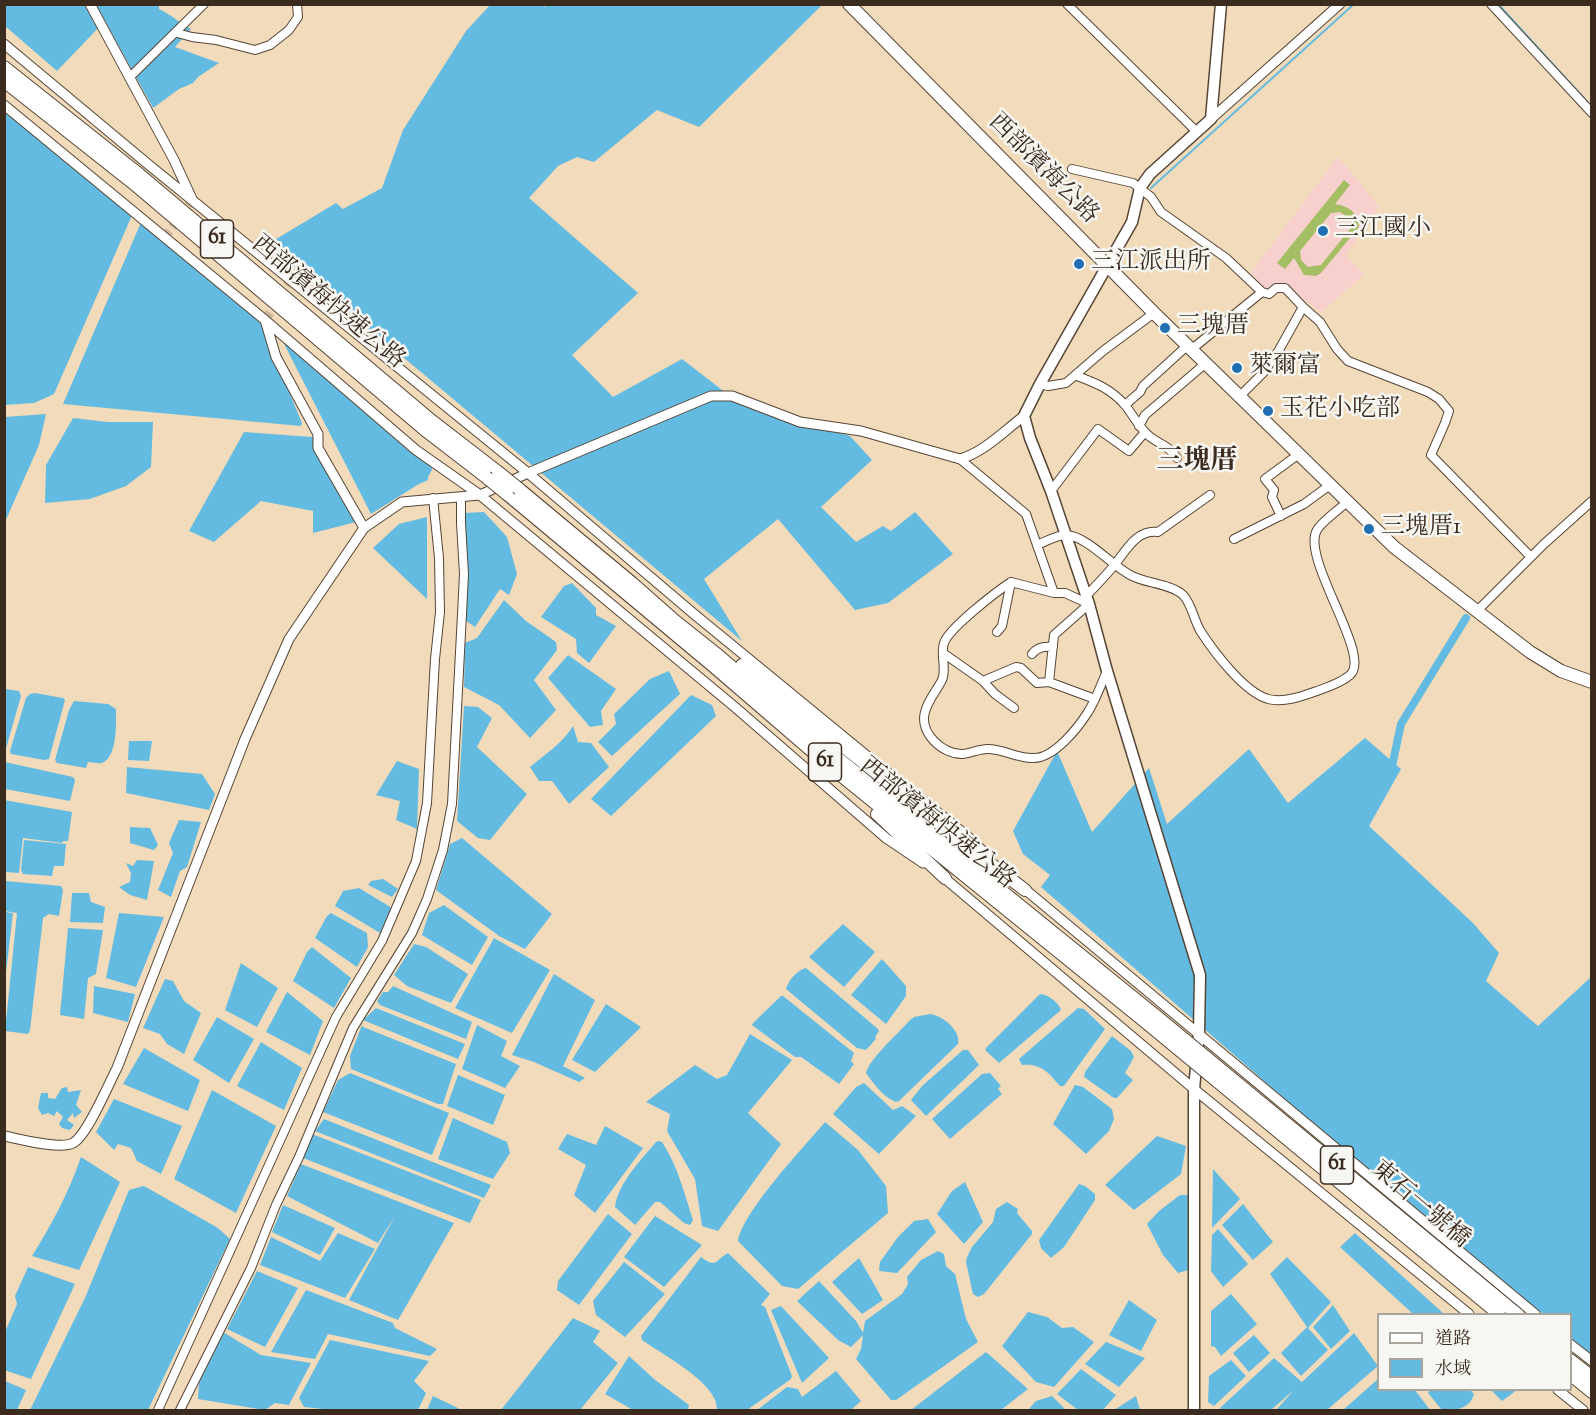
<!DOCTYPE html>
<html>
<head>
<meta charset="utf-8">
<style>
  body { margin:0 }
  #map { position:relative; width:1596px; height:1415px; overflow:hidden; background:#f1dbba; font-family:"Sorts Mill Goudy","Noto Serif TC",serif }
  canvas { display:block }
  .frame { position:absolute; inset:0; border:6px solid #3b2a1e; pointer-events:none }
  .legend { position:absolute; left:1377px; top:1313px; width:195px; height:78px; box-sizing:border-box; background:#f6f6f2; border:2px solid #aba49d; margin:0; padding:8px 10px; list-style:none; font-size:18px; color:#3b2a1e }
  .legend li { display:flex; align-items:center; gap:12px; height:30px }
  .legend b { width:30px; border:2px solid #aba49d }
</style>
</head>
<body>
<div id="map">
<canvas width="1596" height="1415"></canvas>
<div class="frame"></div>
<ul class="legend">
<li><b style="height:8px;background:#fff"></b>道路</li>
<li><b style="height:16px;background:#64bbe1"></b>水域</li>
</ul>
</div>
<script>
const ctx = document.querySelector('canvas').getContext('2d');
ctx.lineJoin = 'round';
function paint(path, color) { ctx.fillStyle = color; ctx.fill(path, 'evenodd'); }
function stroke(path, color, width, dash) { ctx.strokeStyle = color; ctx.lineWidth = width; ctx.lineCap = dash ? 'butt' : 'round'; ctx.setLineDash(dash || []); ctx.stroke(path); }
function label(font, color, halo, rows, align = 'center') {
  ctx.font = font + ' "Sorts Mill Goudy","Noto Serif TC",serif'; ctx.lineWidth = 5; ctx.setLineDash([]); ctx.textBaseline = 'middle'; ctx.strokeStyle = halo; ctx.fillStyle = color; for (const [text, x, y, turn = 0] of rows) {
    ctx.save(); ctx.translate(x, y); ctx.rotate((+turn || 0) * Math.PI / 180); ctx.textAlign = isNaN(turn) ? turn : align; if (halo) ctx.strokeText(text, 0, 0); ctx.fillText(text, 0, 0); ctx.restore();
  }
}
const built = new Path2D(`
  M1338,157L1379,206L1346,256L1364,275L1321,312L1283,284L1276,285L1267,290L1251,273Z`);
const green = new Path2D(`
  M1344,180L1350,185L1335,204C1349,206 1358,213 1359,227L1321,273L1316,276L1304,275L1294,258L1285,269L1277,263ZM1340,212L1350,219V229L1321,265L1308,267L1301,260L1300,251L1331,213Z`);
const water = new Path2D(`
  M542,4L545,7L548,4L822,5L699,127L657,110L594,162L577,157L558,166L529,198L638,293L572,355L613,397L682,359L735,400L850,436L872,460L821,507L856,542L883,526L891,531L915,512L953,554L888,603L855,610L778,519L704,579L742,641L268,244L336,203L343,209L382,188L403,130L466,31L490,5Z
  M4,5H159V9C171,15 179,22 191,29L175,47L219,63L198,77L193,83L179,89L153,108L105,21L57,71L5,26Z
  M5,107L133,213L54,394L34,403L5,405Z
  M142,220L258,317L302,423L301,426L63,404Z
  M280,336L431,461L432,470L428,477V480L419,484L371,514Z
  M46,414L39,445L5,522V417Z
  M73,418L108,422H153L151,467L126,486L90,499L45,503L46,465Z
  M244,432L312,437L321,443L360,521L313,533V511L261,501L214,542L189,531Z
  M484,512L507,537L517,574L509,595L500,589L475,627L465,620L464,513Z
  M427,517V599L373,548L399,524Z
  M572,583L596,608V615L616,626L589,663L577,653L576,639L541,617L564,586Z
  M504,600L526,621L556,642L557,650L534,680L556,710L530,738L499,705L464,687L465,643L477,638Z
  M568,655L616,689L601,711L603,725L590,727L548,678Z
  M669,671L680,694L612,756L598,742L616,724L614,714L650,679Z
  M5,689L19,691L21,696L5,752Z
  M35,693L63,698L65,700L49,759L44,760L11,754L10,751L26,698L30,694Z
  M691,695L712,705L716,716L611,816L591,799Z
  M74,701L108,704L116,709C116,721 118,757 102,763C99,764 92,762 88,762L86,768L57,763L55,760L69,710Z
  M464,706L478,707L492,718L477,747L527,794L490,840L478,838L457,821Z
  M573,726L578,742L591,743L609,767L569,804L552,781H539L530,767C545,754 562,744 573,726Z
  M1365,738L1401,769L1369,826L1473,923L1499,953L1486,981L1538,1026L1591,977V1355L1571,1338L1570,1314H1543L1341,1148L1041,887L1050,875L1023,854L1013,831L1057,751L1092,832L1149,768L1167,824L1249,749L1288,803Z
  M129,741H152L149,761L128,760Z
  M397,761L419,769L417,829L396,820L400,801L376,795Z
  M5,762L73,777L75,780L70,801L5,789Z
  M127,767L202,774L215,794L209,810L126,793Z
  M4,800L72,812L68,841H63L62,843L23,838L19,873L5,872Z
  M179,820L201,822L187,867L180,871L171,897L158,890L173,853L169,843Z
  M130,827L150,828L158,845L154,850L130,843Z
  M462,838L552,914L525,949L499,936L436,890L450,844Z
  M24,840L66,844L64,866H54L52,876L23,874L21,870Z
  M137,860L154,861L147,900L130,895L119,887L130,882L131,873L126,863L133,866Z
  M383,879L398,889L392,897L368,885L371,881Z
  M5,881L61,886L63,890L59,916L49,914L43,918L30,1030L28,1034L5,1031L17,913L5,911Z
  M359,888L392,908L380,933L335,906L343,891Z
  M72,893H89L91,902L105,907L103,923L70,922Z
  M444,905L488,937L472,965L422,935L429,913Z
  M5,912L13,913L5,981L4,912Z
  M119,913L164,917L136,987L106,978Z
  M331,913L367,933L368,947L357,967L315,938L327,916Z
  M843,924L875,952L844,987L809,957Z
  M68,928L103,930L96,974L88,978L84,1019L60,1015Z
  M494,938L550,970L512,1033L455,1008Z
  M414,944L426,947L468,974L451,1003L407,986L394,975Z
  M312,947L351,978L334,1008L293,981L307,952Z
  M882,959L906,986V996L886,1024L851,995Z
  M241,963L278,988L257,1027L225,1010Z
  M806,968L878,1029L879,1031L875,1037L876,1039L866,1050L857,1048L786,989C788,981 797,970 806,968Z
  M554,974L595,1000L563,1066L585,1078L579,1082L534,1062L512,1055Z
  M165,979L173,981L184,1001L201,1013L184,1054L167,1044L160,1034L143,1028Z
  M94,986L135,994L128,1022L93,1013Z
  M393,986L472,1022L466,1039L380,1005L377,1001L383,992H388Z
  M287,992L323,1021L310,1055L266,1032Z
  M1040,994C1048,994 1059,1003 1061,1010L999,1063L985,1050L986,1048Z
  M781,996H783L854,1053L851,1061L854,1064L839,1084L801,1057H795L752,1025L754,1022Z
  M606,1004L641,1027L595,1072L572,1060Z
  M376,1008L465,1044L458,1059L363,1020Z
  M1078,1008L1084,1009L1105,1029L1066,1083L1064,1086H1060C1049,1073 1041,1063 1022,1065L1019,1059Z
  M930,1014C943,1016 961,1030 958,1044L899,1101L896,1102C883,1097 874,1084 866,1073C869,1059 899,1033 909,1021L914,1017Z
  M217,1017L254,1039L229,1083L193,1060Z
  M362,1025L363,1027L456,1064L443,1104H438L351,1069L350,1056Z
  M477,1025L507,1041L501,1056L520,1066L505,1088L462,1069Z
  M750,1034L792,1060L748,1113L781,1144L718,1231L702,1226L695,1179L667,1131L670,1114L646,1102L695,1065L717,1079L727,1075Z
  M1112,1036L1131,1051L1134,1057L1125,1073L1133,1080L1117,1098H1114L1084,1077L1085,1072Z
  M261,1042L302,1068L284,1110L237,1086Z
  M144,1048L200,1080L188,1111L123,1084Z
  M963,1050H968L979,1065L926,1116L911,1100L922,1086Z
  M350,1073L449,1113L432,1155L323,1112L338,1080Z
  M990,1073L1001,1086L998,1089L1002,1094L950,1139L932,1119L982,1074Z
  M458,1075L505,1095L493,1125L447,1106Z
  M864,1083L893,1110L902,1106L916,1116L879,1154L833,1114L856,1087Z
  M1075,1085L1083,1087L1112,1109L1114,1119L1109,1131L1086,1154L1053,1124Z
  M67,1087L68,1092L81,1090L76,1105L82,1112L74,1118L73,1113L67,1120L74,1125L70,1130L62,1128L59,1124L63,1117L57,1111L54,1116L48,1113L42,1115L38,1108L41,1093H48V1098L55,1099L62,1088Z
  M212,1090L276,1126L236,1213L174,1179Z
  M114,1099L182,1126L161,1174L137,1161L131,1148L118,1144L114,1150L96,1132Z
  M453,1118L507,1142L510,1153L493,1179L438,1159Z
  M324,1119L491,1185L484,1198L315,1131Z
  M825,1122L858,1150L886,1186L888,1213L798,1289L782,1286L738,1241C743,1211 804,1147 825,1122Z
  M605,1126L643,1148L595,1213L574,1195L586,1165L558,1149L567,1134L596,1145Z
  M312,1134L481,1200L470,1223L303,1158Z
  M1157,1136L1186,1146L1181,1174L1134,1210L1105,1185Z
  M659,1141L662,1142C678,1166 684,1193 693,1220L690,1225L684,1223L660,1202H655L635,1225L615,1207C618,1183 641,1160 656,1142Z
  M81,1157L120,1182L79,1270L32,1256C52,1224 69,1192 81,1157Z
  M301,1164L454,1223L398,1320L349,1300L395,1216L378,1243L287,1196Z
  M1213,1169L1240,1199L1212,1228Z
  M965,1182L983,1222L964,1244L937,1214L952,1191Z
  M1079,1184L1085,1186L1095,1194V1200L1064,1247L1051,1258L1041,1248L1039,1240Z
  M144,1186L218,1228L230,1239L148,1410H30L85,1298L129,1190Z
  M1180,1195H1188V1270L1178,1273L1163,1255L1147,1224L1159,1211Z
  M1007,1202L1018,1209L1017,1213L1032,1231V1234L984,1294L978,1297L973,1294L966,1262L967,1257L972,1247L993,1222L996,1209Z
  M1243,1204L1273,1242L1253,1260L1222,1225Z
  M283,1205L335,1228L320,1255L272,1232Z
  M608,1214L632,1234L579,1305L557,1290L558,1281Z
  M655,1216L702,1245L664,1287L624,1257Z
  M928,1219L936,1232L897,1273L879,1271L880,1262L898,1237L914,1221Z
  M1218,1229L1248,1264L1223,1287L1211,1271L1212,1235Z
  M338,1233L375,1249L345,1298L260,1265L271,1237L320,1261Z
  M1355,1233L1444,1314H1413L1340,1247Z
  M938,1251L944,1254L946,1266L955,1274L966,1319L978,1342L896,1400H891L856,1359L861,1349L863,1335L851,1347L838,1340L797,1301L819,1281L856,1321L863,1333L865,1321L902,1294L908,1284L907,1277L921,1260Z
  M728,1253L770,1294L761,1305L765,1307L792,1376L791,1379L747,1410H717C719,1384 662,1354 642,1340L641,1336L701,1257C717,1269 715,1260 728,1253Z
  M1287,1257L1331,1302L1308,1328L1328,1350L1301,1376L1281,1353L1307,1327L1270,1274Z
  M859,1258L883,1300L862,1314L832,1282Z
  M624,1262L665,1294L625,1337L596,1315L593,1301Z
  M28,1267L75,1284L31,1379L4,1370L5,1332L17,1304L15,1296Z
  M257,1271L298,1288L265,1347L227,1329Z
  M306,1290L393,1323L395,1328L437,1349L430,1356L328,1334L315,1359L271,1352Z
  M1231,1294L1257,1324L1221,1356L1215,1347L1211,1346V1311Z
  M1129,1300L1157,1320L1141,1351L1109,1335Z
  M1333,1305L1350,1331L1331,1349L1313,1327Z
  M781,1306L829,1358L802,1383L771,1310Z
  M1028,1312L1047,1317L1062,1328L1073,1327L1094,1342L1054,1387L1036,1382L1002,1346Z
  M573,1318L600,1331L593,1342L618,1363L580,1410H501Z
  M223,1332L261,1355L311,1363L289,1405L275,1403L265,1410L198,1399L199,1382Z
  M1354,1333L1378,1366L1327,1410H1276L1294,1390L1271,1410H1222L1220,1408L1274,1358L1302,1382Z
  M1254,1335L1270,1353L1249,1372L1233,1353Z
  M330,1340L429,1361L414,1381L426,1393L418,1410H333L304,1407L299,1398Z
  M1106,1342L1145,1358L1119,1387L1085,1364Z
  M986,1352L1028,1389L1001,1410H911Z
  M629,1356L654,1379L689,1405L688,1410H633L605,1394Z
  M1231,1360L1246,1376L1214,1406L1208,1402L1209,1376Z
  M1081,1369L1116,1395L1103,1410H1078L1057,1394Z
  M836,1371L861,1401L851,1410H757L787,1387L798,1389L802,1397Z
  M1378,1379V1390H1415L1430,1410H1343Z
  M5,1381L26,1390L17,1410H5Z
  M1424,1390H1470L1474,1394C1470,1409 1455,1411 1442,1410L1428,1393L1429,1391Z
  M1491,1390H1517L1502,1401Z
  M433,1396L462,1410H427Z
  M1052,1396L1066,1410H1028L1036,1401Z
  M1136,1396L1140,1410H1114Z`);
const stream = new Path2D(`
  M1498,4L1592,107
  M1151,188L1354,4`);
const canal = new Path2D(`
  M1391,771L1401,724L1466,618`);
const tertiaryTunnel = new Path2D(`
  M164,238L192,201
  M265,320L291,280`);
const minor = new Path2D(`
  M1067,4L1197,132
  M1491,4L1592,113
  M177,33L192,37L216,40L255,50L270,45L289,30L298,17L297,4
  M130,77L204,4
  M1072,169L1133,183L1151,197L1161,212L1226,258L1262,292L1269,294L1276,288H1285L1303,307L1320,322L1337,349L1348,361L1428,392L1439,399L1449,411L1445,423L1431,455L1531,557
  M1192,349L1262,292
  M1077,376C1096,383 1111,389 1125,405C1133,415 1138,426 1148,435C1158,444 1170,446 1177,458
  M1040,384L1048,386L1066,383L1103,351L1154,313
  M1240,396L1264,372L1279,350L1303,307
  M1125,405L1140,392L1143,386L1188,345
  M1139,426L1145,415L1206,363
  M960,459L1026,514L1054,593
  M1051,491L1098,429L1129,451L1145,432
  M1281,516L1272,497L1274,490L1265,479L1299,454
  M1234,539L1304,504L1330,485
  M1037,545C1045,542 1058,534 1067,535C1088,537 1112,566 1132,576C1145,583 1172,584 1183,595C1192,604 1194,621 1201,632C1214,652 1244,692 1268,699C1284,703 1303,696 1317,691C1328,687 1341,683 1350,675C1373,656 1300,558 1317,530C1322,521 1340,509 1347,502
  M1086,596C1095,587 1104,577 1112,568C1125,553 1135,529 1158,532L1210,495
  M1477,611L1544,544L1592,501
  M997,632L1002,626L1011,582
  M943,653L983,681L1016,667L1021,668L1037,683L1049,682L1095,699
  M1032,654C1037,647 1045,646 1053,647
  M983,681L995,694L1014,708
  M1049,682L1054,635L1089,604L1065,593H1054L1011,582C996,592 949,628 944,643C940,655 947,669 942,680C937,690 928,700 925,712C919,733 943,755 963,754C972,753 981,748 990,749C1005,750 1019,759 1034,758C1054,758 1078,728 1088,712C1096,700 1101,684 1107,671
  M158,1410L336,1017L382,941L416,861L427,803L435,659L440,612L439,558L433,498
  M180,1410L251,1268L276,1205L299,1157L353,1028L412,933L427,899L443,850L452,804L462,614L464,574L461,523V497`);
const tertiary = new Path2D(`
  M90,4L174,160L192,199
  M4,44L149,165L528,473L694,614L872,760L966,835L988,856
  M4,105L265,320L416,450L480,495L736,708L886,838L923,863
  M1211,119L1340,4
  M364,528L402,502L480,495L528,473L711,396H732L800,422L861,431L960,459C984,452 1004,431 1024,416
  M942,876L1194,1089L1469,1314
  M1021,886L1535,1314
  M4,1136C20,1139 60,1150 73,1143C87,1136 109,1083 117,1068L245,739L289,639L364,528L318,448V434L276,357L265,320
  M1570,1344L1592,1361
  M1558,1390L1583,1410`);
const secondary = new Path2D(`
  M1194,1410V1089L1199,1034L1200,975L1107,671L1089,604L1051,491L1030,438L1024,416L1040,384L1132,222L1140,188L1150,174L1211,119L1221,4`);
const primary = new Path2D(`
  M849,4L1154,313L1394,547L1530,652L1561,671L1592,682`);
const trunk = new Path2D(`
  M4,67L140,175L432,421L498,472
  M4,81L133,183L425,430L486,477
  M519,489L632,583L675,621L719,656L834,755L1156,1016
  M507,494L712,665L827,764L1148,1024
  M742,665L975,852L1025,890
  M877,814L945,878
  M1570,1360L1592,1377
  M1570,1374L1592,1392`);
const trunkBridge = new Path2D(`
  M498,472L519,489
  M486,477L507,494
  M1156,1016L1517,1314
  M1148,1024L1499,1314`);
const markers = [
  [1323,231,6,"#1f6fb2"],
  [1079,264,6,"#1f6fb2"],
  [1165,328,6,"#1f6fb2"],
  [1237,368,6,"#1f6fb2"],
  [1268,411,6,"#1f6fb2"],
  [1369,529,6,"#1f6fb2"]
];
const shields = [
  [217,239,33],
  [825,762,33],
  [1337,1165,33]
];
const shieldNames = [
  ["61",217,239],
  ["61",825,762],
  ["61",1337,1165]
];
const streetNames = [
  ["西部濱海公路",1042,170,45],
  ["西部濱海快速公路",327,304,40],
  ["西部濱海快速公路",936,825,39],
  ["東石一號橋",1419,1206,40]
];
const poiNames = [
  ["三江國小",1335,231],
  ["三江派出所",1091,264],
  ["三塊厝",1177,328],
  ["萊爾富",1249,368],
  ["玉花小吃部",1280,411],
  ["三塊厝1",1381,529]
];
const quarterNames = [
  ["三塊厝",1197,463]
];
paint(built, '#f7d0cd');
paint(green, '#a4be64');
paint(water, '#64bbe1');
stroke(stream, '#64bbe1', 2);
stroke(canal, '#64bbe1', 8);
stroke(tertiaryTunnel, '#cdb89b', 9, [9, 4.5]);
stroke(minor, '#564535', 10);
stroke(tertiary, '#564535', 11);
stroke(secondary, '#564535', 13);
stroke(primary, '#564535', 14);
stroke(trunk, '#564535', 14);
stroke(minor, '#fff', 8);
stroke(tertiary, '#fff', 9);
stroke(secondary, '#fff', 10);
stroke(primary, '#fff', 12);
stroke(trunk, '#fff', 12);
stroke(trunkBridge, '#564535', 14, []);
stroke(trunkBridge, '#fff', 12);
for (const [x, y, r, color] of markers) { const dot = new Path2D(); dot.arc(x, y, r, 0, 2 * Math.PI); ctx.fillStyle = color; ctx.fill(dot); stroke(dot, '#f6f6f2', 2); }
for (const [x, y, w] of shields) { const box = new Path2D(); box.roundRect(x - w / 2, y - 19, w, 38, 4.5); ctx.fillStyle = '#f6f6f2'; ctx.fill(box); stroke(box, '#3b2a1e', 1.5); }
label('bold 22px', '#3b2a1e', null, shieldNames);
label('24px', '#3b2a1e', '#f6f6f2', streetNames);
label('24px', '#3b2a1e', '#f6f6f2', poiNames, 'left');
label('bold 27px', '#3b2a1e', '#f6f6f2', quarterNames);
</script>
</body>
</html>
